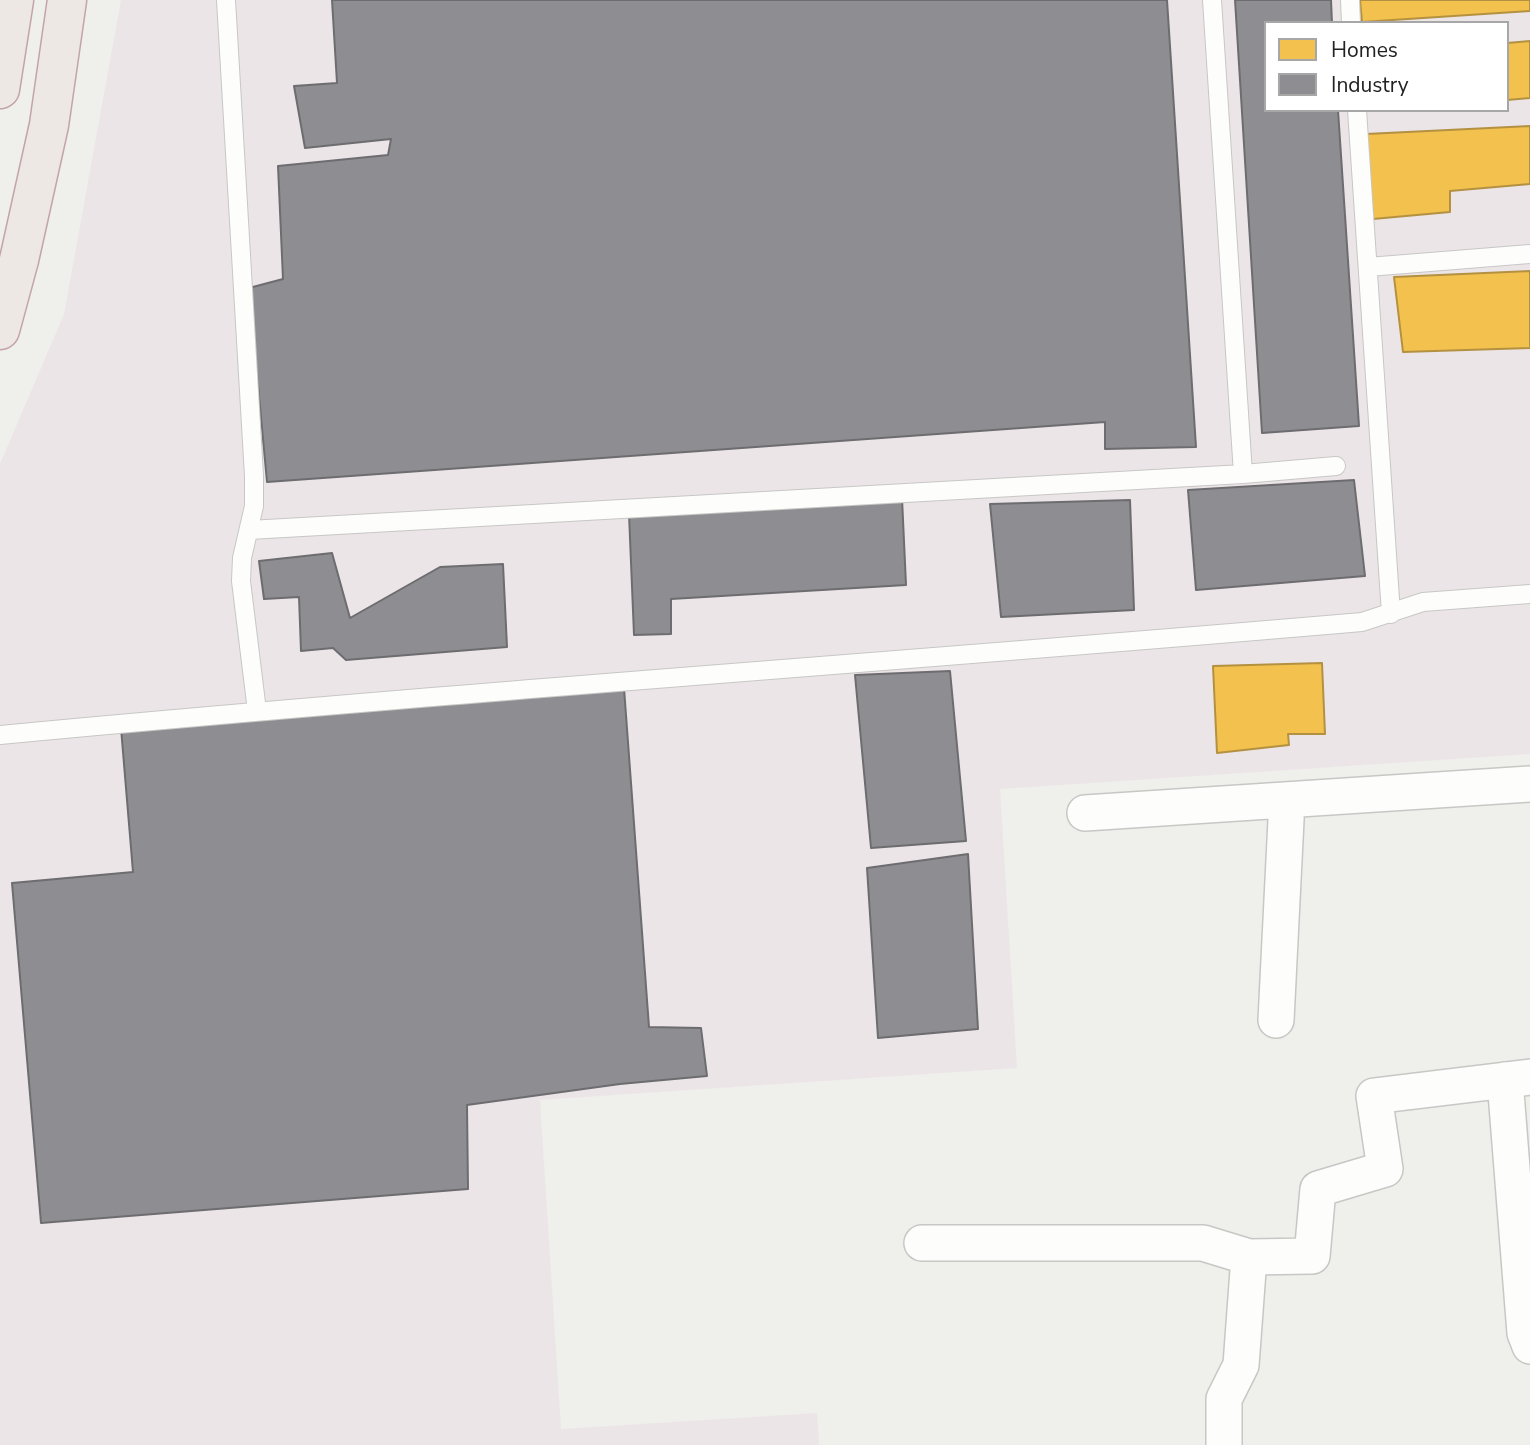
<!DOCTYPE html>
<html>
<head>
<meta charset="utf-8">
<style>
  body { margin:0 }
  #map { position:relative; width:1530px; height:1445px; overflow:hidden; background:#efefeb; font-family:"Nunito Sans",sans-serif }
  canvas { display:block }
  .legend { position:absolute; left:1264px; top:21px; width:245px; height:91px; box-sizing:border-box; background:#fff; border:2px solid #a7a7a7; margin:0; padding:9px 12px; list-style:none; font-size:21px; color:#222 }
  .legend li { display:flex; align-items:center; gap:14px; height:35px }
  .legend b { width:35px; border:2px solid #a7a7a7 }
</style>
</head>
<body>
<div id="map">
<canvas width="1530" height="1445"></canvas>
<ul class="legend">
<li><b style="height:19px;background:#f2c14e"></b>Homes</li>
<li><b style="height:19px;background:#8d8d92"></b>Industry</li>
</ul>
</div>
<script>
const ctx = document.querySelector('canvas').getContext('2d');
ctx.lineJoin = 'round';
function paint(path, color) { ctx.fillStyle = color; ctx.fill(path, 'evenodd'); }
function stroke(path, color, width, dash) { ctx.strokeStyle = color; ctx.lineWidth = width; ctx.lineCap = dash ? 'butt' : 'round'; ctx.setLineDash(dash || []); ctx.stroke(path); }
const industrial = new Path2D(`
  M121,0H1530V754L1000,789L1017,1068L540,1100L561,1429L817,1413L819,1445H0V464L64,314ZM1266,23H1507V110H1266Z`);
const homes = new Path2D(`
  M1360,0H1530V11L1362,22Z
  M1530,41V98L1507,100V43Z
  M1530,126V184L1450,191V212L1373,219L1366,134Z
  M1530,271V348L1403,352L1394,277Z
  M1322,663L1325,734H1288L1289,745L1217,753L1213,666Z`);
const industry = new Path2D(`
  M332,0H1167L1196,447L1105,449V422L267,482L249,288L283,279L278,166L388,155L391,139L305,148L294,86L337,83Z
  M1235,0H1331L1332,23H1266V110H1338L1359,426L1262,433Z
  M1354,480L1365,576L1196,590L1188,490Z
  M902,498L906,585L671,599V634L634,635L629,514Z
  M1130,500L1134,610L1001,617L990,504Z
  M332,553L350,618L440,567L503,564L507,647L346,660L333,648L301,651L299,597L264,599L259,561Z
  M950,671L966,841L871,848L855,675Z
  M624,688L649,1027L701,1028L707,1076L620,1084L467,1105L468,1189L41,1223L12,883L133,872L121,728Z
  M968,854L978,1029L878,1038L867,868Z`);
const service = new Path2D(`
  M226,0L254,476V506L242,558L241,581L257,711
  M1212,0L1243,474
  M1350,0L1351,23
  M1357,110L1391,614
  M1368,267L1530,254
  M249,530L1243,474L1336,466
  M0,735C454,692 908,661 1362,622L1423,602L1530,594`);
const minor = new Path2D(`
  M1085,813L1530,784
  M1276,1020L1287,800
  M1505,1080L1525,1333L1530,1346
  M922,1243H1203L1249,1257L1312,1256L1318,1189L1385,1169L1374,1096L1530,1077
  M1224,1445V1399L1241,1365L1249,1257`);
const trunk = new Path2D(`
  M0,89L14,0
  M0,330L19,260L49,125L67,0`);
paint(industrial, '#ece5e8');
paint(homes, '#f2c14e');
stroke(homes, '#b49141', 2);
paint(industry, '#8d8d92');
stroke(industry, '#6d6d70', 2);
stroke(service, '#c7c7c5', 20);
stroke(minor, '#c7c7c5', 38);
stroke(trunk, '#c3a4a8', 41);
stroke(service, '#fdfdfc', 18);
stroke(minor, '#fdfdfc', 35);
stroke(trunk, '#eee8e4', 38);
</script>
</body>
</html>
